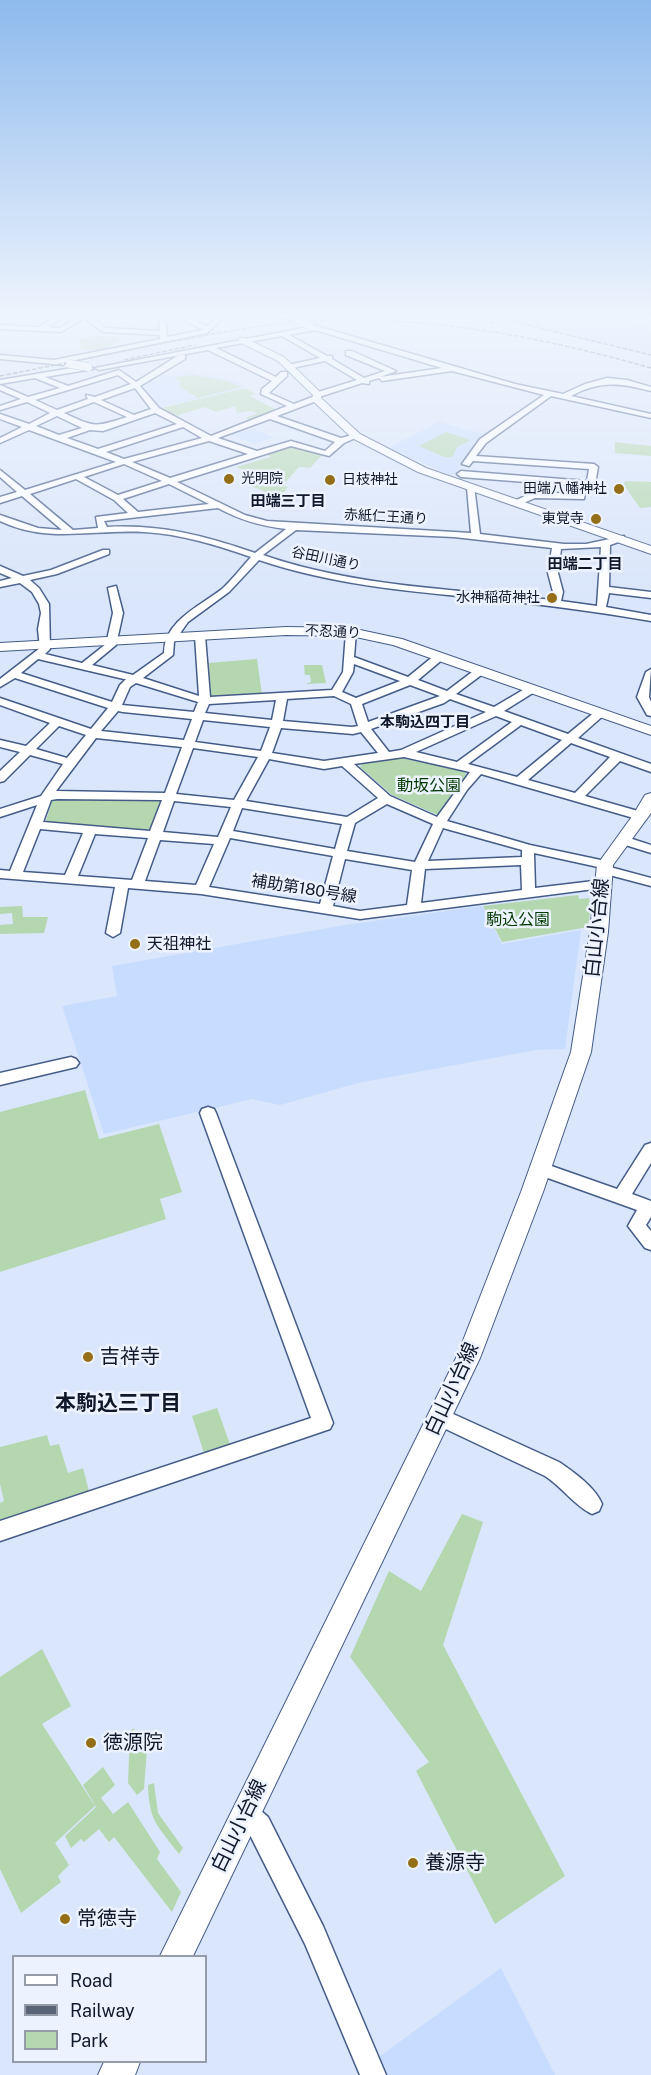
<!DOCTYPE html>
<html>
<head>
<meta charset="utf-8">
<style>
  body { margin:0 }
  #map { position:relative; width:651px; height:2075px; overflow:hidden; background:#dae6fb; font-family:"Public Sans",sans-serif }
  canvas { display:block }
  .legend { position:absolute; left:12px; top:1955px; width:195px; height:108px; box-sizing:border-box; background:#edf3fe; border:2px solid #949caa; margin:0; padding:8px 10px; list-style:none; font-size:18px; color:#0f192b }
  .legend li { display:flex; align-items:center; gap:12px; height:30px }
  .legend b { width:30px; border:2px solid #949caa }
</style>
</head>
<body>
<div id="map">
<canvas width="651" height="2075"></canvas>
<ul class="legend">
<li><b style="height:8px;background:#fff"></b>Road</li>
<li><b style="height:8px;background:#596477"></b>Railway</li>
<li><b style="height:16px;background:#b4d7af"></b>Park</li>
</ul>
</div>
<script>
const ctx = document.querySelector('canvas').getContext('2d');
ctx.lineJoin = 'round';
function paint(path, color) { ctx.fillStyle = color; ctx.fill(path, 'evenodd'); }
function stroke(path, color, width, dash) { ctx.strokeStyle = color; ctx.lineWidth = width; ctx.lineCap = dash ? 'butt' : 'round'; ctx.setLineDash(dash || []); ctx.stroke(path); }
function label(font, color, halo, rows, align = 'center') {
  ctx.font = font + ' "Public Sans","Noto Sans JP",sans-serif'; ctx.lineWidth = 5; ctx.setLineDash([]); ctx.textBaseline = 'middle'; ctx.strokeStyle = halo; ctx.fillStyle = color; for (const [text, x, y, turn = 0] of rows) {
    ctx.save(); ctx.translate(x, y); ctx.rotate((+turn || 0) * Math.PI / 180); ctx.textAlign = isNaN(turn) ? turn : align; if (halo) ctx.strokeText(text, 0, 0); ctx.fillText(text, 0, 0); ctx.restore();
  }
}
const built = new Path2D(`
  M483,315H612L651,330V356Z
  M190,372L235,381L247,387L157,408L140,385L157,374L170,376Z
  M439,422L488,435L473,446L455,474H448L391,449L392,446Z
  M253,429L274,437L255,444L230,435Z
  M482,906L502,944L581,930L565,1049L536,1050L358,1083L280,1105L252,1099L104,1134L62,1006L117,996L112,966L345,925Z
  M501,1968L555,2075H384L376,2059Z`);
const green = new Path2D(`
  M92,335L123,338C107,350 97,352 78,348L83,344L77,343L80,339H88Z
  M192,375L223,380L242,387L198,398L180,387L179,380H175L176,377Z
  M245,388L256,394L250,396L277,410L249,420L246,418L257,413L250,411L237,413L235,406L216,412L205,407L173,417L157,409Z
  M446,432L471,440L457,447L452,457H444L419,446Z
  M615,442L651,446V456L615,453Z
  M291,444L323,454L310,468L299,467L282,486L288,487L273,505L251,500L264,491L243,483L258,476L236,467L271,457L265,453Z
  M626,481L651,482V507L640,508L623,484Z
  M257,659L262,695L215,698L211,696L208,663Z
  M304,665H322L326,683L306,684L311,682L310,675H305Z
  M400,758L463,770L466,774L440,816L392,795L360,767L363,763Z
  M58,798L158,799L161,802L151,827L147,830L49,823L46,821L52,800Z
  M578,895L579,899L589,898L591,906L588,927L502,942L483,906Z
  M22,906L23,917H48L44,933L0,934V925L13,924L12,913L0,914V907Z
  M85,1090L99,1139L159,1124L182,1192L160,1199L166,1219L0,1272V1112Z
  M217,1408L231,1447L205,1456L192,1416Z
  M47,1435L50,1446L59,1444L68,1473L83,1468L91,1499L0,1529V1503L4,1501L0,1484V1447Z
  M462,1514L483,1522L443,1645L565,1876L495,1924L416,1771L429,1762L350,1657L389,1571L421,1591Z
  M42,1649L71,1706L42,1724L95,1806L55,1843L69,1865L58,1876L61,1882L21,1913L0,1869V1677Z
  M133,1728L147,1748L144,1789L137,1795L128,1783L130,1732Z
  M103,1767L115,1785L101,1798L113,1814L128,1802L160,1852L157,1859L181,1892L172,1912L114,1837L109,1842L99,1829L84,1842L81,1839L71,1848L65,1836L96,1807L83,1785Z
  M154,1783L158,1813L183,1848L179,1854C158,1826 149,1822 148,1785Z`);
const minor = new Path2D(`
  M58,315H66L48,327L60,328L79,315H90L105,328L160,331L159,315H165L167,337L203,330L174,315H183L207,326L220,315H227L207,333L66,362L63,365L0,359V355L54,360L160,339V335L103,332L84,318L61,332L0,329V325L39,327Z
  M267,315H286L300,319L297,321Z
  M310,324L515,384L563,394L585,384L607,378L627,380L651,387V391C620,383 600,380 571,396L651,414V418L551,396L486,443L476,456L594,464L598,467L595,484L586,486L584,499L535,498L517,506L513,503L514,501L534,492L577,494L578,486L461,477L457,474L461,471L587,481L589,469L473,461L469,466L462,464L480,439L544,395L452,371L382,381L379,378L369,381V384L362,383L319,397V400L277,416L341,438L356,434L360,436L344,443L329,456L291,446L177,482L245,515L267,521L471,533L467,488L474,486L480,534L564,544H586L624,536V540L610,545L609,587L651,592V598L609,593L606,607L651,615V621C594,611 537,604 479,598C405,591 330,584 259,560L229,592L188,622L174,642L173,655L143,678L199,696L195,636L200,633L205,636L210,697L332,690L343,672L346,632L351,629L356,632L354,657L408,677L435,655H443V659L418,680L447,691L476,669H484V673L456,694L494,707L528,687H536V691L504,711L568,734L596,711H604V715L578,738L651,764V772L620,761L585,796L645,813L647,816L645,819H637L481,774L467,790L447,821L530,845L610,862V867L651,878V886L598,872V867L534,853L535,888L602,880L609,884L602,888L360,919L201,894L128,888L120,933L113,937L106,933L115,887L0,878V870L10,871L37,805L0,817V809L41,796L63,764L30,755L4,781L0,782V771L20,752L0,747V740L26,746L50,723L0,705V698L91,729L108,708L15,678L0,687V679L40,648L38,629L41,613L39,604L32,592L20,583L0,587V581L12,578L0,573V566L23,576L51,570L103,550H109V554L57,574L30,580L39,588L49,604L50,649L45,654L82,663L106,644L113,613L108,588L116,586L123,613L116,645L92,665L133,675L164,653C164,621 200,606 222,589C232,580 241,568 251,557C216,545 181,534 144,532C94,529 48,544 0,521V515L38,528L62,530L22,496L0,503V497L17,492L0,477V470L25,490L116,462L29,430L0,443V438L22,427L0,419V414L29,424L50,413L27,402L0,410V406L21,399L0,390V385L28,397L60,388L35,378L0,384V380L90,365L93,369L45,377L68,386L119,370L136,382L179,355H185V359L140,386L159,408L211,436L287,406L261,394L262,389L272,381L208,350L99,370L95,368L308,327ZM315,330L442,368L380,377L396,371L352,351H346V355L385,371L364,378L332,359V356H327L289,335ZM282,336L320,358L288,365V369L325,361L357,380L315,393V396L294,404L269,393L287,376V372H281L276,377L216,348ZM118,375L131,384L95,397L86,395L88,399L57,410L35,400ZM135,388L151,409L134,415L101,400ZM94,402L127,417C94,428 94,427 64,413ZM155,413L177,424L98,449L67,438L90,430L103,431ZM57,416L82,428L59,435L36,426ZM270,419L335,442L325,451L291,441L257,451L218,438ZM183,427L202,438L124,459L106,452ZM209,441L248,454L170,478L132,462ZM124,464L162,481L118,495L84,477ZM76,479L114,500L128,513L96,517L98,528L73,530L30,494ZM169,484L209,504L138,512L123,499ZM218,508C240,520 261,526 286,529L255,553C206,536 160,524 107,527L104,521ZM296,530L454,537L552,548L548,573L553,592L552,600C456,589 355,587 263,555ZM601,547L597,606L561,601L563,592L558,573L561,549ZM38,659L124,679H126L120,685L112,702L21,673ZM354,664L400,681L356,698L342,692L353,672ZM136,683L198,702L194,712L122,705L130,687ZM410,685L440,696L368,722L362,704ZM334,696L351,704L358,726L352,727L283,721L287,699ZM450,699L486,712L401,750L389,752L371,729L444,703ZM276,700L272,720L205,713L209,704ZM118,711L123,712L192,719L184,740L101,731ZM496,716L512,722L457,762L416,752ZM203,720L270,727L261,751L195,742ZM521,725L562,740L517,777L468,764ZM59,726L86,735L67,758L36,749ZM281,728L353,734L361,732L378,753L324,761L272,753ZM96,738L182,747L165,793L56,791ZM571,743L610,757L575,793L528,780ZM193,748L258,757L234,800L176,794ZM404,757L470,772L437,817L390,796L354,764ZM269,759L324,769L342,766L378,798L347,817L246,801ZM57,799L161,800H162L150,831L43,822L51,800ZM174,801L231,807L218,837L163,832ZM387,804L433,824L415,862L347,851L355,823ZM242,808L342,824L335,849L233,831ZM443,828L522,850V857L428,861ZM40,829L83,833L65,875L23,872ZM95,834L148,838L132,880L78,876ZM230,838L333,856L320,904L209,887ZM160,840L214,844L196,885L145,881ZM345,859L412,870L407,905L360,911L333,906ZM521,865L522,890L421,903L425,869Z
  M651,669L649,697L651,702V716L647,715L637,697L646,672Z
  M623,836L651,845V853L619,843L617,840Z
  M71,1057L76,1059L79,1063L76,1067L0,1085V1073Z
  M208,1107L214,1109L216,1113L333,1423L330,1429L0,1541V1521L311,1418L200,1113L202,1109Z
  M651,1143V1163L632,1194L651,1201V1217L646,1225L651,1231V1250L645,1248L628,1226L637,1210L534,1173L532,1168L534,1163L540,1162L617,1189L645,1145Z
  M440,1408L559,1462C575,1473 595,1487 602,1504L599,1511L592,1514C576,1507 561,1486 545,1476L433,1423L430,1417L433,1411Z
  M245,1800L253,1804L268,1817L323,1926L386,2075H360L305,1944L250,1835L237,1820L233,1812L237,1804Z`);
const major = new Path2D(`
  M239,338H245L284,357L321,393V398L360,434L426,468L651,546V554L418,472L352,438L312,400L313,395L278,361L239,342Z
  M286,627L351,628L402,639L651,726V735L393,645L351,636L286,635L0,651V643Z
  M651,793V813L613,865L608,932L591,1052L543,1192L480,1358L193,1956H160L457,1356L521,1192L571,1052L590,932L597,865L633,815L645,795Z
  M104,2062H140L135,2075H98Z`);
const rail = new Path2D(`
  M465,315L497,324
  M490,316L651,355
  M124,360L195,345
  M0,376C55,365 110,354 165,343C209,335 252,326 296,322C417,313 535,335 651,368`);
const minorBridge = new Path2D(`
  M297,319L310,326
  M70,364L88,367`);
const markers = [
  [229,479,6,"#956e18"],
  [330,480,6,"#956e18"],
  [619,489,6,"#956e18"],
  [596,519,6,"#956e18"],
  [552,598,6,"#956e18"],
  [135,944,6,"#956e18"],
  [88,1357,6,"#956e18"],
  [91,1743,6,"#956e18"],
  [413,1863,6,"#956e18"],
  [65,1919,6,"#956e18"]
];
const farPoinames = [
  ["光明院",241,479,"left"],
  ["日枝神社",342,480,"left"],
  ["田端八幡神社",607,489],
  ["東覚寺",584,519],
  ["水神稲荷神社",540,598]
];
const farStreetnames = [
  ["赤紙仁王通り",386,517,3],
  ["谷田川通り",326,559,12],
  ["不忍通り",333,632,3]
];
const farNeighbourhoodnames = [
  ["田端三丁目",288,501],
  ["田端二丁目",585,564],
  ["本駒込四丁目",425,722]
];
const parkNames = [
  ["動坂公園",429,786],
  ["駒込公園",518,920]
];
const streetNames = [
  ["補助第180号線",304,889,9]
];
const poiNames = [
  ["天祖神社",147,944]
];
const nearStreetnames = [
  ["白山小台線",597,928,-84],
  ["白山小台線",452,1389,-65],
  ["白山小台線",239,1826,-64]
];
const nearPoinames = [
  ["吉祥寺",100,1357],
  ["徳源院",103,1743],
  ["養源寺",425,1863],
  ["常徳寺",77,1919]
];
const nearNeighbourhoodnames = [
  ["本駒込三丁目",118,1404]
];
paint(built, '#c8dcff');
paint(green, '#b4d7af');
stroke(minor, '#445c88', 3);
stroke(major, '#445c88', 2);
paint(minor, '#fff');
paint(major, '#fff');
stroke(rail, '#596477', 1.5, [4.5, 2]);
stroke(minorBridge, '#445c88', 9, []);
stroke(minorBridge, '#fff', 8);
const sky = ctx.createLinearGradient(0, 0, 0, 606);
sky.addColorStop(0, '#8ebaed');
sky.addColorStop(0.52, '#eef4fd');
sky.addColorStop(1, '#eef4fd00');
ctx.fillStyle = sky;
ctx.fillRect(0, 0, 651, 606);
for (const [x, y, r, color] of markers) { const dot = new Path2D(); dot.arc(x, y, r, 0, 2 * Math.PI); ctx.fillStyle = color; ctx.fill(dot); stroke(dot, '#edf3fe', 2); }
label('14px', '#0f192b', '#edf3fe', farPoinames, 'right');
label('14px', '#0f192b', '#edf3fe', farStreetnames);
label('bold 15px', '#0f192b', '#edf3fe', farNeighbourhoodnames);
label('16px', '#033900', '#edf3fe', parkNames);
label('16px', '#0f192b', '#edf3fe', streetNames);
label('16px', '#0f192b', '#edf3fe', poiNames, 'left');
label('20px', '#0f192b', '#edf3fe', nearStreetnames);
label('20px', '#0f192b', '#edf3fe', nearPoinames, 'left');
label('bold 21px', '#0f192b', '#edf3fe', nearNeighbourhoodnames);
</script>
</body>
</html>
